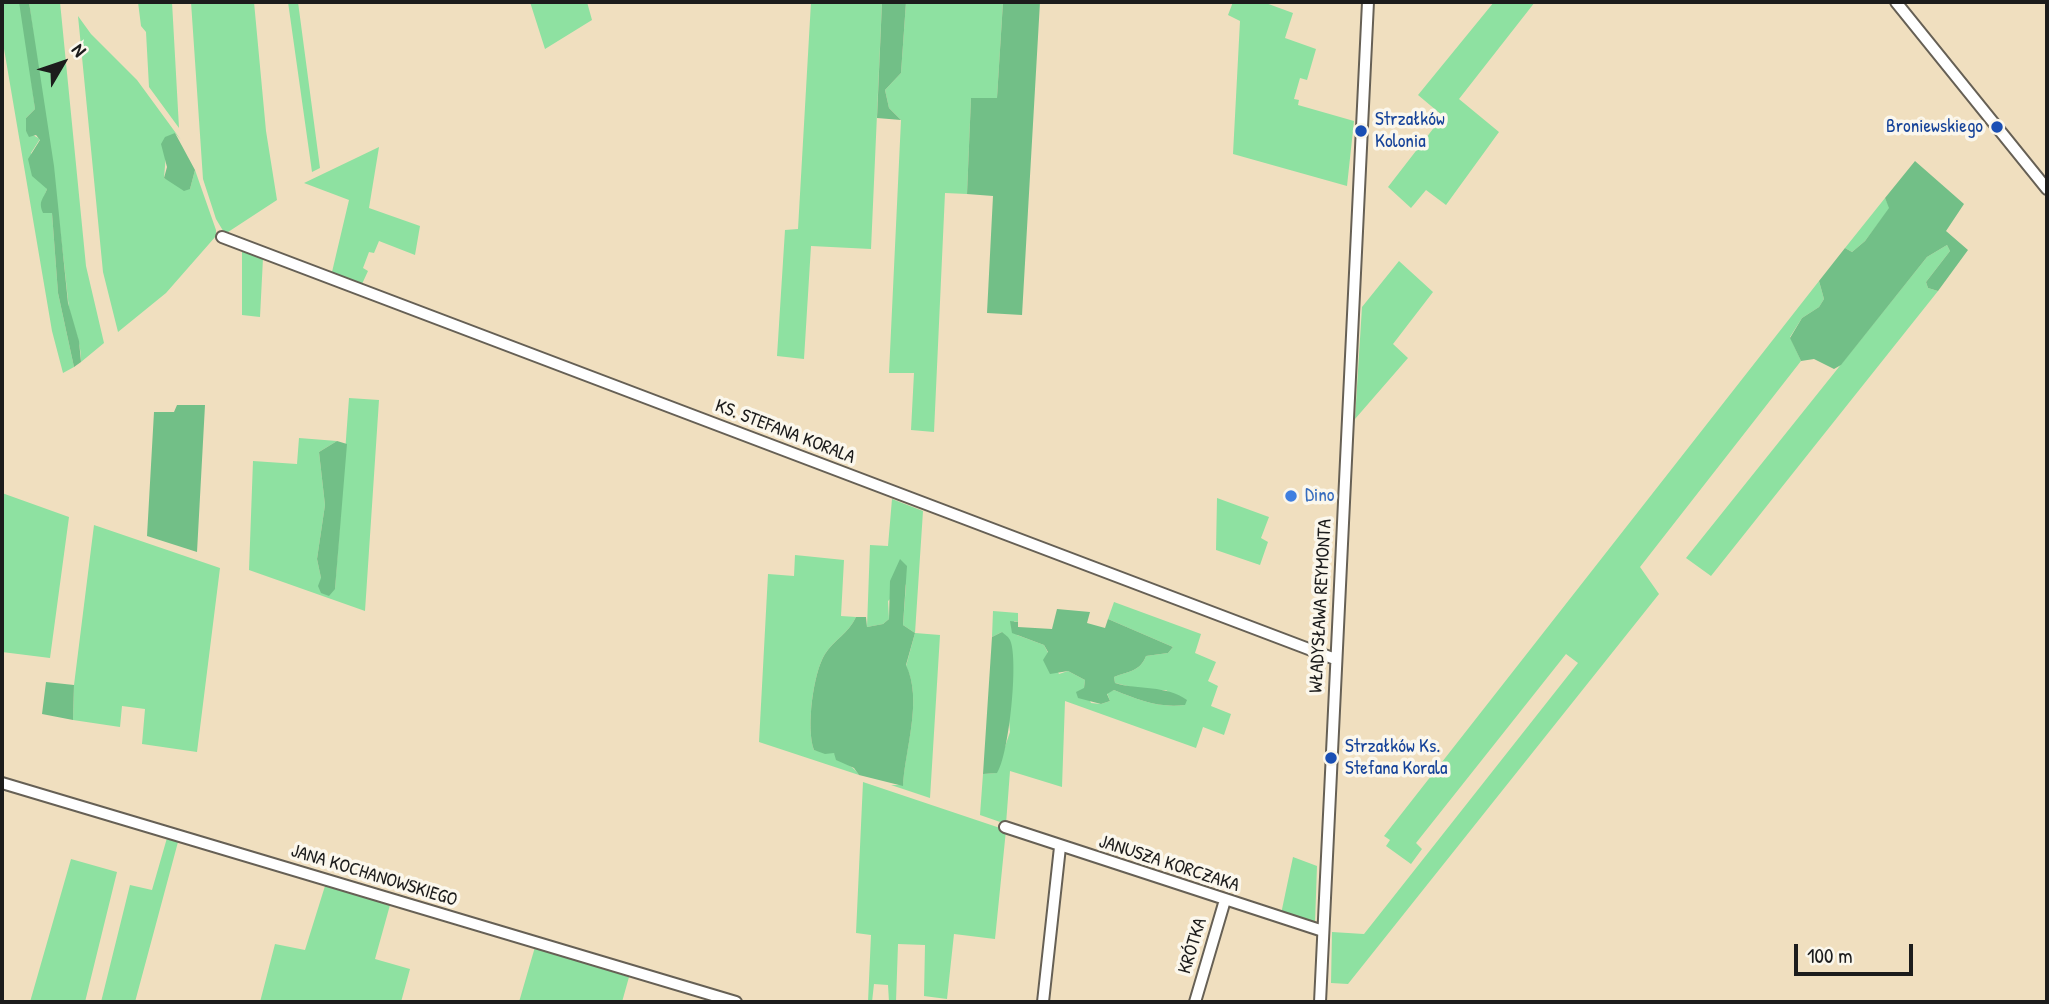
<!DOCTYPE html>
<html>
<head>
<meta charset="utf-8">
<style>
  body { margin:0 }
  #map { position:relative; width:2049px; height:1004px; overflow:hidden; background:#f0dfbf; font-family:"Patrick Hand",sans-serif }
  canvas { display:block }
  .frame { position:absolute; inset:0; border:4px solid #1c1c1c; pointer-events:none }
  .north { position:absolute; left:28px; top:28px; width:70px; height:70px; -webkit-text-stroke:5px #fbf7ec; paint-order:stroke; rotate:51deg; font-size:19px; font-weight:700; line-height:28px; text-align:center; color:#1c1c1c }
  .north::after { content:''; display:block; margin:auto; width:24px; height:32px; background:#1c1c1c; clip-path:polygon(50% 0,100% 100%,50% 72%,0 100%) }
  .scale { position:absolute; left:1794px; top:944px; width:119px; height:32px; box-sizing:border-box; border:4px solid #1c1c1c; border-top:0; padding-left:9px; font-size:21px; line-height:24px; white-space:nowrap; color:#1c1c1c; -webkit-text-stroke:5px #fbf7ec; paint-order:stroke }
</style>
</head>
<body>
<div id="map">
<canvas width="2049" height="1004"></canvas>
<div class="frame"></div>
<div class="north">N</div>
<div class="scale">100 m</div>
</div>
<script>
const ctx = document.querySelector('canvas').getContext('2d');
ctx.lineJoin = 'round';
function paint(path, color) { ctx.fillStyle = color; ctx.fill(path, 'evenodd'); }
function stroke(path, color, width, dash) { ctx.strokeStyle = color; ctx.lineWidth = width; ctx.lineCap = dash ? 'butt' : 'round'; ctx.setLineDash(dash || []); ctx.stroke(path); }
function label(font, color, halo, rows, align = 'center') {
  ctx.font = font + ' "Patrick Hand",sans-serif'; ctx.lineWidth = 7; ctx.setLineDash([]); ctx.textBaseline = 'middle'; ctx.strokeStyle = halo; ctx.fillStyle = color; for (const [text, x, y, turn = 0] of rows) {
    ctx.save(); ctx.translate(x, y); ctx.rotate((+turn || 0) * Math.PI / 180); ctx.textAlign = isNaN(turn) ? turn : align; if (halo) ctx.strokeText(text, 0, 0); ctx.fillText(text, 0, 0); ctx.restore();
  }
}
const green = new Path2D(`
  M2,2H19L22,7L35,109L26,118V131L40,139L31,153L47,189L44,197L52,213L58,293L74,367L63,373L52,331L2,37Z
  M29,2H60L86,266L104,343L81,362C82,340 70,322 68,300C58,200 42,101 29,2Z
  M138,2H172L179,128L149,87L146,32L141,26Z
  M191,2H254L266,131L277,200L225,234L216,219L203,179Z
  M288,2H298L320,168L312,172Z
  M530,2H587L592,20L545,49Z
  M811,2H882L871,249L811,246L804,359L777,356L785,230L798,229Z
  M906,2H1003L997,98H971L967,194L945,193L934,432L911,430L914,373H889L901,120L889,108L885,90L901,73Z
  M1233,2H1263L1293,13L1285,38L1316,49L1307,80L1300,78L1294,99L1299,100L1298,105L1354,121L1347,186L1233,154L1240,21L1228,15Z
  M1494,2H1535L1459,99L1499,132L1446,205L1426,190L1411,208L1388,187L1443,116L1418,95Z
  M78,16L91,34L137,80L181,140L175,133L166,154L164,178L190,189L195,170L216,230V236L166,293L118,332L103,272Z
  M379,147L369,208L420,226L415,255L379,241L374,253L369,252L363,268L368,271L362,284L332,272L349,200L304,183Z
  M1885,198L1890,208L1865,241L1852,252L1845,248Z
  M1947,245L1950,251L1926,282L1928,288L1938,291L1711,576L1686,558L1927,257Z
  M242,250L263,258L260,317L242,315Z
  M1399,261L1433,292L1393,344L1408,358L1355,419L1362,307Z
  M1819,281L1824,299L1819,307L1802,318L1790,337L1801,361L1640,567L1659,594L1348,984L1331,983L1332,932L1364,934L1578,663L1566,654L1416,843L1422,849L1411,864L1386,846L1390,840L1384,836Z
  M349,398L379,400L365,611L249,570L253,461L297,464L299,438L337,441L319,452L325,505L317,559L321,578L335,589Z
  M2,493L69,517L50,658L2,652Z
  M1217,498L1269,517L1261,538L1268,542L1260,565L1216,550Z
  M892,499L923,511L915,633L940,635L930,798L891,785H903C905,749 923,699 906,666L915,633L903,625L906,584L888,601L889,619L883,624L867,627L870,545L888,546Z
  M94,525L220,568L197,752L142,744L145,709L122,706L120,727L73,720L74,685Z
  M795,555L844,560L841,616L856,617C849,633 834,640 825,654C813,673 806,729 814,750L834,753C842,763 853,765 859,775L759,742L768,574L794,576Z
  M1114,602L1201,634L1195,653L1216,662L1208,681L1218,686L1211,706L1231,714L1224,735L1203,727L1196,748L1065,701L1062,787L1010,771L1006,824L980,815L983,774L996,773L1010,732L1002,632L992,637L993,611L1018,613V622L1014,621L1017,635L1044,645L1059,674L1068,671L1085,680L1084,688L1091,703L1101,704L1110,701L1107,693L1114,690C1139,700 1158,708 1185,705L1166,690H1144L1115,683L1114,677C1128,671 1140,672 1146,656L1168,653L1173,647L1108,619Z
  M863,782L1006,830L995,939L954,934L947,999L924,996L925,945L898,944L896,1002H889L888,985L874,984L872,1002H868L871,935L856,933Z
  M167,838L178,842L135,1002H101L130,885L152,890Z
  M1293,857L1317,866L1315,923L1281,914Z
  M71,859L117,872L85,1002H30Z
  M325,886L390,905L375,959L410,969L401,1002H260L275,944L305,950Z
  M535,947L629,977L622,1002H519Z`);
const forest = new Path2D(`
  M19,2H29L54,166L68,303L79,341L81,362L74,367L58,293L52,213H43C38,201 43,200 47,189L32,176L28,159L40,140L36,135L29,137L26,131V118L35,109Z
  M882,2H906L901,73L885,90L889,108L901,120L877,118Z
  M1003,2H1040L1022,315L987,313L993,196L967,194L971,98H997Z
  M175,133L195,170L190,189L184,191L164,178L167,167L161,144L165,137Z
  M1915,161L1964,204L1946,231L1968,250L1938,291L1928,288L1926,282L1950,251L1947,245L1927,257L1841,365L1834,369L1814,359L1801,361L1790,338L1802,318L1819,307L1824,299L1819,281L1845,248L1852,252L1865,241L1889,208L1885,198Z
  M177,405H205L197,552L147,536L154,412H174Z
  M337,441L347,444L335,589L329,596L321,593L318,586L321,578L317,559L325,505L319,452Z
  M900,559L907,566L903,625L915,633L906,665C923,700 905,749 903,786L859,775L854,768L836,760L834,753L825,754L814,750C806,729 813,673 825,654C834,640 849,633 856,617H866L867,627L883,624L889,619L890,581Z
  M1057,609L1090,612L1087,623L1105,628L1108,619L1173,647L1168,653L1146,656C1140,672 1128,671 1114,677L1115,683C1138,690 1167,685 1187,700L1185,705C1158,708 1139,700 1114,690L1107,694L1110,701L1101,704L1078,698L1076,692L1084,688L1085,680L1068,671L1050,674L1043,660L1048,652L1044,645L1012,633L1010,621L1018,622V627L1052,629Z
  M1002,632C1005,635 1008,636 1010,640C1019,658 1009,756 997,773L983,774L992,637Z
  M46,682L74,685L73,720L42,714Z`);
const minor = new Path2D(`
  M1896,2L2047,189
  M222,237L1335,659
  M2,783L736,1002
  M1005,827L1323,931
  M1043,1002L1060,847
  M1195,1002L1225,900
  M1320,1002L1368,2`);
const markers = [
  [1997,127,7,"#1a4fb4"],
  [1361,131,7,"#1a4fb4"],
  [1291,496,7,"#3f7fe0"],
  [1331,758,7,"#1a4fb4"]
];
const transitNames = [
  ["Strzałków",1375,120],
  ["Kolonia",1375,142],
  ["Broniewskiego",1983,127,"right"],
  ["Strzałków Ks.",1345,747],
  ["Stefana Korala",1345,769]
];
const streetNames = [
  ["KS. STEFANA KORALA",785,432,21],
  ["WŁADYSŁAWA REYMONTA",1321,606,-87],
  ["JANUSZA KORCZAKA",1169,864,18],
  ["JANA KOCHANOWSKIEGO",374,876,17],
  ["KRÓTKA",1193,946,-73]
];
const shopNames = [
  ["Dino",1305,496]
];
paint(green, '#8ee1a1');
paint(forest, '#72bf87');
stroke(minor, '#666055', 14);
stroke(minor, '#fff', 10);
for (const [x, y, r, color] of markers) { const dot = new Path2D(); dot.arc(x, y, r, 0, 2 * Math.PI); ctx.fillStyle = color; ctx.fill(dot); stroke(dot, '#fbf7ec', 2.5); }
label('19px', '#164399', '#fbf7ec', transitNames, 'left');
label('19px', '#1c1c1c', '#fbf7ec', streetNames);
label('19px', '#366cbe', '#fbf7ec', shopNames, 'left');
</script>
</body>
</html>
